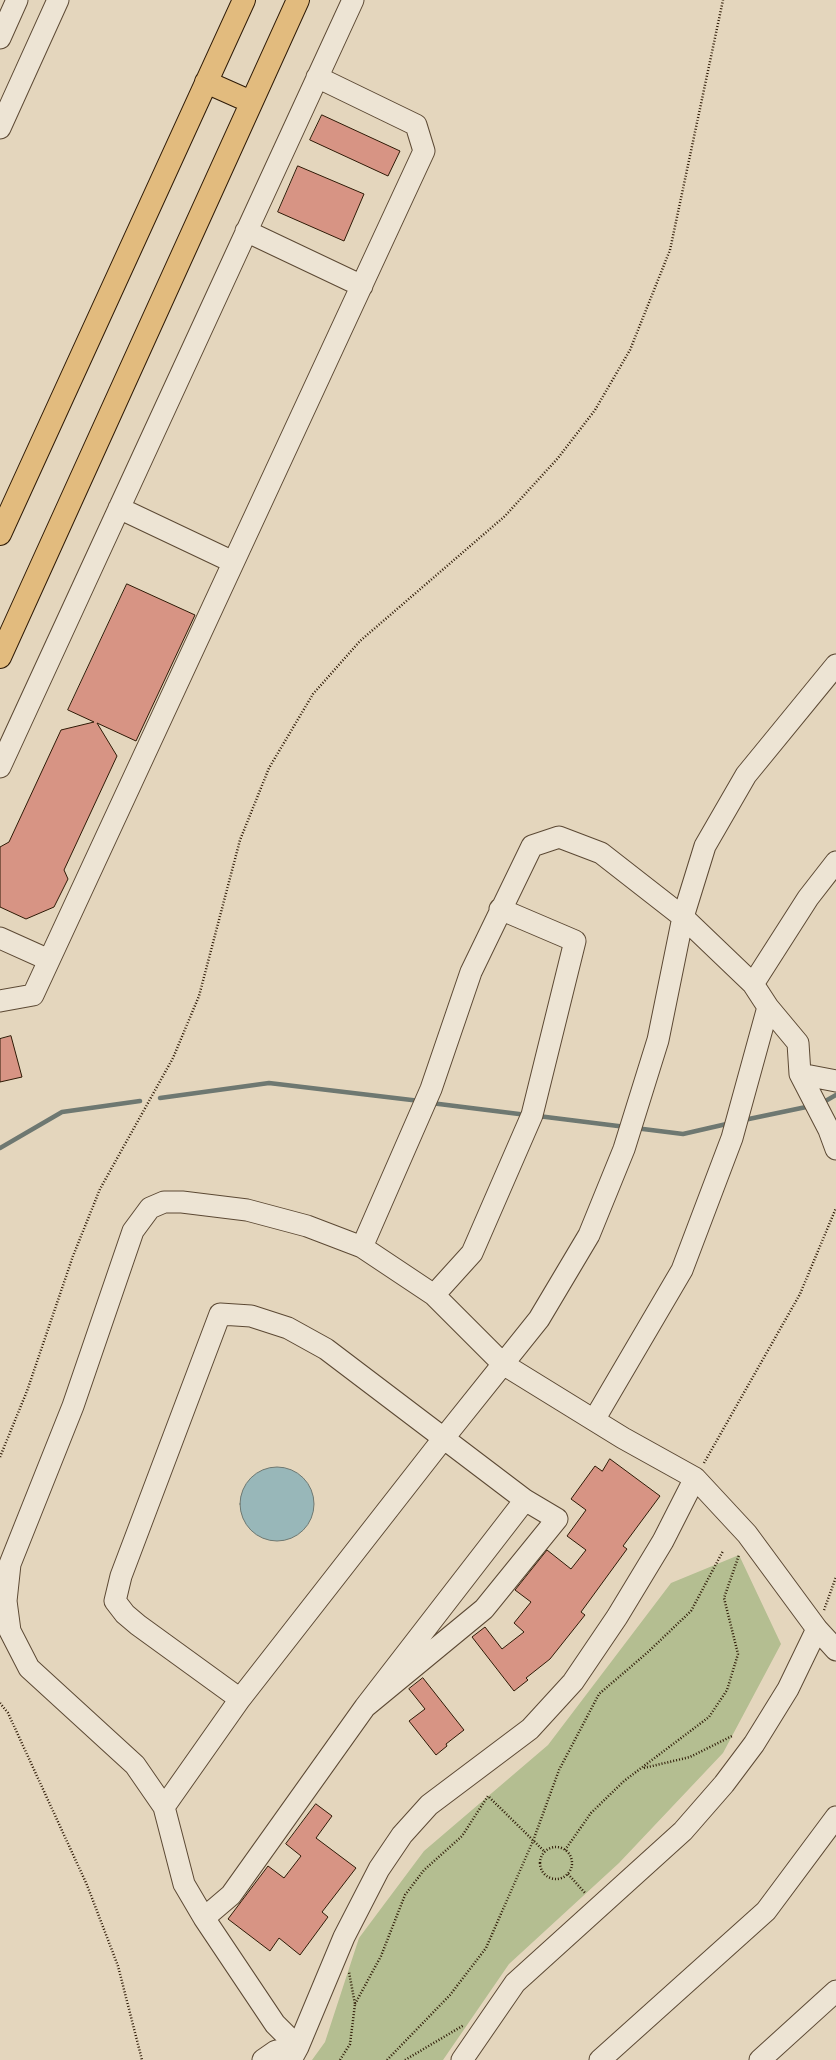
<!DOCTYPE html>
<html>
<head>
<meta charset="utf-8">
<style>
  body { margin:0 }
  canvas { display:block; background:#e4d6bd }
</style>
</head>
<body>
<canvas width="836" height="2060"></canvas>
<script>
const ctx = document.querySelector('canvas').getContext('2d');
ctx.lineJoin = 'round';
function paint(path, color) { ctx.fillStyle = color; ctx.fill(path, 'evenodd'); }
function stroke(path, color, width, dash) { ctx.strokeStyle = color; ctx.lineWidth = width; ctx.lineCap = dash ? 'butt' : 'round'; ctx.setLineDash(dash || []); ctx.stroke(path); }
const green = new Path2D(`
  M739,1555L781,1644L723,1753L619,1863L509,1964L443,2060H312L325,2042L359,1938L424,1851L548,1745L671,1583Z`);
const water = new Path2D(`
  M240 1504a37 37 0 1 1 74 0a37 37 0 1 1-74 0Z`);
const stream = new Path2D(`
  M160,1098L269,1083L420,1101
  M431,1103L527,1115
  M822,1103L836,1095
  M538,1116L626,1127
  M744,1120L811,1106
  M635,1128L683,1134L731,1123
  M0,1148L62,1112L140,1101`);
const building = new Path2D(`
  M322,115L400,151L388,176L310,140Z
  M298,166L364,194L344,241L278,212Z
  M127,584L195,615L136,741L97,723L117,756L64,870L68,879L54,907L26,919L0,907V847L9,842L61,730L94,722L68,710Z
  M11,1036L22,1077L0,1082V1039Z
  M610,1459L660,1496L623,1546L627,1549L581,1612L585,1615L550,1659L526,1678L528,1680L514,1691L472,1637L485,1627L502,1649L524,1632L514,1623L531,1602L515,1590L547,1550L571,1569L586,1550L567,1536L586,1510L571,1499L595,1466L602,1471Z
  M423,1678L464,1730L446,1744L447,1746L436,1755L409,1721L425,1709L409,1689Z
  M316,1804L332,1816L316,1838L356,1868L322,1912L328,1917L300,1955L279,1938L270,1951L228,1919L268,1866L284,1878L301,1856L286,1844Z`);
const path = new Path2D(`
  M0,1457L27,1391L73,1256L100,1189L173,1058L199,996L240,840L269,768L313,694L360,641L505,516L558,458L595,410L630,350L670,250L723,0
  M704,1463L800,1294L836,1208
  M824,1610L836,1577
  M0,1703L8,1713L87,1885L118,1966L142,2060
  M644,1768L690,1757L732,1736
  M540 1863a16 16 0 1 1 32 0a16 16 0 1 1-32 0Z
  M565,1850L591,1813L624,1781L709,1717L727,1690L738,1654L724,1598L739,1555
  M568,1874L586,1894
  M355,2004L381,1956L405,1895L424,1870L462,1836L488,1796L545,1852
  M340,2060L350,2044L355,2004L349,1972
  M387,2060L450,1995L486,1948L533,1841L559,1770L599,1694L648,1652L691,1611L723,1551
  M405,2060L464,2025`);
const minor = new Path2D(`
  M0,38L17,0
  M0,128L58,0
  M246,231L362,286
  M119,508L233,562
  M0,767L353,0
  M0,938L49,960
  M753,984L808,898L836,862
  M0,1001L33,995L424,151L416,125L317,77
  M800,1074L836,1081
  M362,1247L431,1089L471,972L532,846L559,837L601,853L683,917L753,984L768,1007L798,1043L800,1074L829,1130L836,1149
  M434,1295L472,1253L532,1115L575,941L500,909
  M594,1420L682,1270L732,1138L768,1007
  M695,1478L747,1534L817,1629L836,1650
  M240,1699L138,1625L125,1614L115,1601L121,1576L220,1314L251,1316L288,1328L326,1349L525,1500L557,1519L484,1609L365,1707L525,1500
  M164,1807L240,1699L443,1439L539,1319L589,1235L624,1149L658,1040L683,917L705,846L746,775L836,665
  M204,1918L231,1895L365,1707
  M263,2060L276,2051L298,2047
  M291,2060L298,2047L344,1937L379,1869L402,1835L429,1805L530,1729L573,1682L617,1617L663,1541L695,1478L623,1438L503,1364L434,1295L362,1247L307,1226L247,1210L182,1202H164L150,1208L133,1231L73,1406L10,1564L6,1601L10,1631L29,1668L135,1765L164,1807L184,1884L204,1918L275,2024L298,2047
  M462,2060L515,1983L683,1831L724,1784L754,1744L788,1689L817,1629
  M600,2060L766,1911L836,1817
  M760,2060L836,1991`);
const major = new Path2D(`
  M206,82L251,102
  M0,534L244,0
  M0,657L298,0`);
paint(green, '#b4be91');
paint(water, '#98b7b9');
stroke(water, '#6e7871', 1);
stroke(stream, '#6e7871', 4.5);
paint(building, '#d79484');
stroke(building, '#2e1a06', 1);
stroke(minor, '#5c4934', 23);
stroke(major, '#2e1a06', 24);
stroke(path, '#2e1a06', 2.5, [1, 2]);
stroke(minor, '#ede4d4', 21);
stroke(major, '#e2bb7e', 22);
</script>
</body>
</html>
